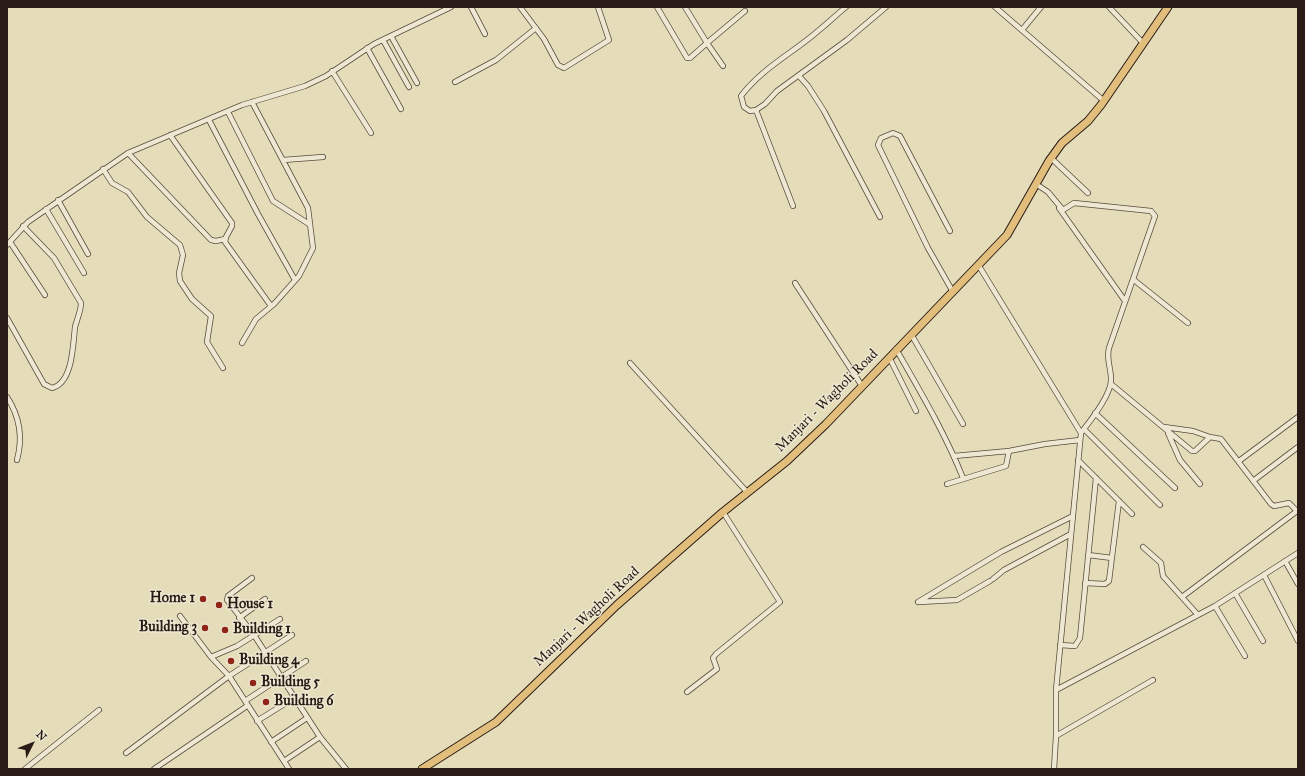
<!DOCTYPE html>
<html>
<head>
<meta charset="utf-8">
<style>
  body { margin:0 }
  #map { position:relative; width:1305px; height:776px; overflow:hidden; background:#e5dcba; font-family:"IM FELL Great Primer",serif }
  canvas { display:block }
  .frame { position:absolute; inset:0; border:8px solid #291b15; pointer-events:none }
  .north { position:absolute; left:12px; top:724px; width:40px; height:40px; -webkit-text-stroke:3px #eee8d2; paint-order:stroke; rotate:48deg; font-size:11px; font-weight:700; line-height:16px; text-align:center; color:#291b15 }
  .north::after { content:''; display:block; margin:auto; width:14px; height:18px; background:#291b15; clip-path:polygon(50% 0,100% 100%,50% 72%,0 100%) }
</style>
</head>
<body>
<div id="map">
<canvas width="1305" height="776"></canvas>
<div class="frame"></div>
<div class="north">N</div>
</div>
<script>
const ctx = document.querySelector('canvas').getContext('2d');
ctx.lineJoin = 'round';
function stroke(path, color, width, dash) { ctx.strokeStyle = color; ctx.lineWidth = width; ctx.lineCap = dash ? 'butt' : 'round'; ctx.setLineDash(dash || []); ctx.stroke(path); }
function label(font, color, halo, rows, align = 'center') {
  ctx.font = font + ' "IM FELL Great Primer",serif'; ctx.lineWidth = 3; ctx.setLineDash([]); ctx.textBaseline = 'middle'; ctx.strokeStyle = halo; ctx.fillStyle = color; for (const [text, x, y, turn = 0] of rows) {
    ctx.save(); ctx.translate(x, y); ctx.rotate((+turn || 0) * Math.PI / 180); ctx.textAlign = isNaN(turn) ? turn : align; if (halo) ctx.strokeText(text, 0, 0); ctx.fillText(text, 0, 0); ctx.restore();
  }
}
const street = new Path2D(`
  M471,7L485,34
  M520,7L544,39L558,65L564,68L609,40L598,7
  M657,7L687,58H690L707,43L723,66
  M685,7L707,43L745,11
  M846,7C836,15 828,23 818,31C793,53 762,68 741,96L744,107L750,111L756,110L765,104L777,91L847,40L886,7
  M995,7L1104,101
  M1109,7L1143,43
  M1022,30L1041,7
  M391,36L417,83
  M383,40L409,87
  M367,48L401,109
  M332,71L371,133
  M799,76L808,86L824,111L880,217
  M455,82L496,60L536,28
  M756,110L793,206
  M228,112L273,201L309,224
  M209,120L258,214L295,280
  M170,135L232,223V226L226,237L225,242L271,306
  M128,153L211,240L216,241L225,239
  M1051,158L1088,193
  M283,160L323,157
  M103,169L112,183L128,192L147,217L180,245L183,255L179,273L180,281L192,299L211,316L207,342L223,368
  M1036,184L1048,192L1063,210L1074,203L1151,211L1155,216L1109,348C1106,359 1111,368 1111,379C1112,394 1090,421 1081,433
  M58,200L88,254
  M1059,208L1125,301
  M46,209L84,273
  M950,231L900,136L893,133L881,138L878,145L928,248L953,292
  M10,242L45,295
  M7,245L28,222L128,153L242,105L305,86L326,76L374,44L451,7
  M979,266L1081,433L1056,690V736L1054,769
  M1134,280L1188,323
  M795,283L862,386
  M7,318L44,384L52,388C73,383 73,344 75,327C77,319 81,311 81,303L54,258L23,226
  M911,334L963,424
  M242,343L256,319L274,304L299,276L313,248L308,208L252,102
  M896,349C920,391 945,433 963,478
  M889,357L916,411
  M630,363L747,492
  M1111,384L1192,451H1195L1210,437L1221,439L1271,504L1274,506L1289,503L1298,512
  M7,397C20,417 23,438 17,460
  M1095,413L1175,488
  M1164,427L1193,431L1210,437
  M1084,429L1160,505
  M1168,433L1180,460L1200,484
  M954,456L1009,451L1045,444L1080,440
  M1078,460L1132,514
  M1239,461L1298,417
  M1253,481L1298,447
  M947,484L1006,466L1009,451
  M1143,547L1161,563L1163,576L1198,615
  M1088,555L1112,558
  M1285,561L1298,584
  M1264,575L1298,641
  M252,578L228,596L227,600L254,635L320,737L346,769
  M993,579L1004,570L1071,534
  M1085,583L1105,584L1109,581L1119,501
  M1235,593L1263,641
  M1182,597L1297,511
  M918,602L1001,552L1073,516
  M919,602L957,600L990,581
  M1215,606L1245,656
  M180,616L211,657L229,676L289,769
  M239,618L265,599
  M1060,645L1075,646L1080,638L1096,478
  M211,657L237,646L280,619
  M1056,690L1215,606L1298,553
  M687,692L717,669L713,658L716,654L780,602L723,512
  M245,701L306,661
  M257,721L294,698
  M1056,736L1153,680
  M271,742L307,718
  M126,753L229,676L292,635
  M284,761L320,737
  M25,769L99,710
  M154,769L247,706`);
const primary = new Path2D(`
  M422,769L496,722L617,605L723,512L787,461L826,424L1007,235L1049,161L1062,143L1088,121L1101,105L1168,7`);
const markers = [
  [203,599,4,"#8f2418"],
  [219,605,4,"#8f2418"],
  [205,628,4,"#8f2418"],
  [225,630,4,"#8f2418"],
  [231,661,4,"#8f2418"],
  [253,683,4,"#8f2418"],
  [266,702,4,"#8f2418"]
];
const streetNames = [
  ["Manjari - Wagholi Road",827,401,-45],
  ["Manjari - Wagholi Road",587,617,-43]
];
const poiNames = [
  ["Home 1",195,599,"right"],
  ["House 1",227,605],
  ["Building 3",197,628,"right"],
  ["Building 1",233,630],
  ["Building 4",239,661],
  ["Building 5",261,683],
  ["Building 6",274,702]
];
stroke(street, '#584b3e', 6);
stroke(primary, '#291b15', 9);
stroke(street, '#eee8d2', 4.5);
stroke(primary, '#e2be7d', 7);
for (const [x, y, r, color] of markers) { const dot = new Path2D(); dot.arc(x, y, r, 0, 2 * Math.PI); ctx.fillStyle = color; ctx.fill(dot); stroke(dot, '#eee8d2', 1.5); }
label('14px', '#291b15', '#eee8d2', streetNames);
label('bold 14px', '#291b15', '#eee8d2', poiNames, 'left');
</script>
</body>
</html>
